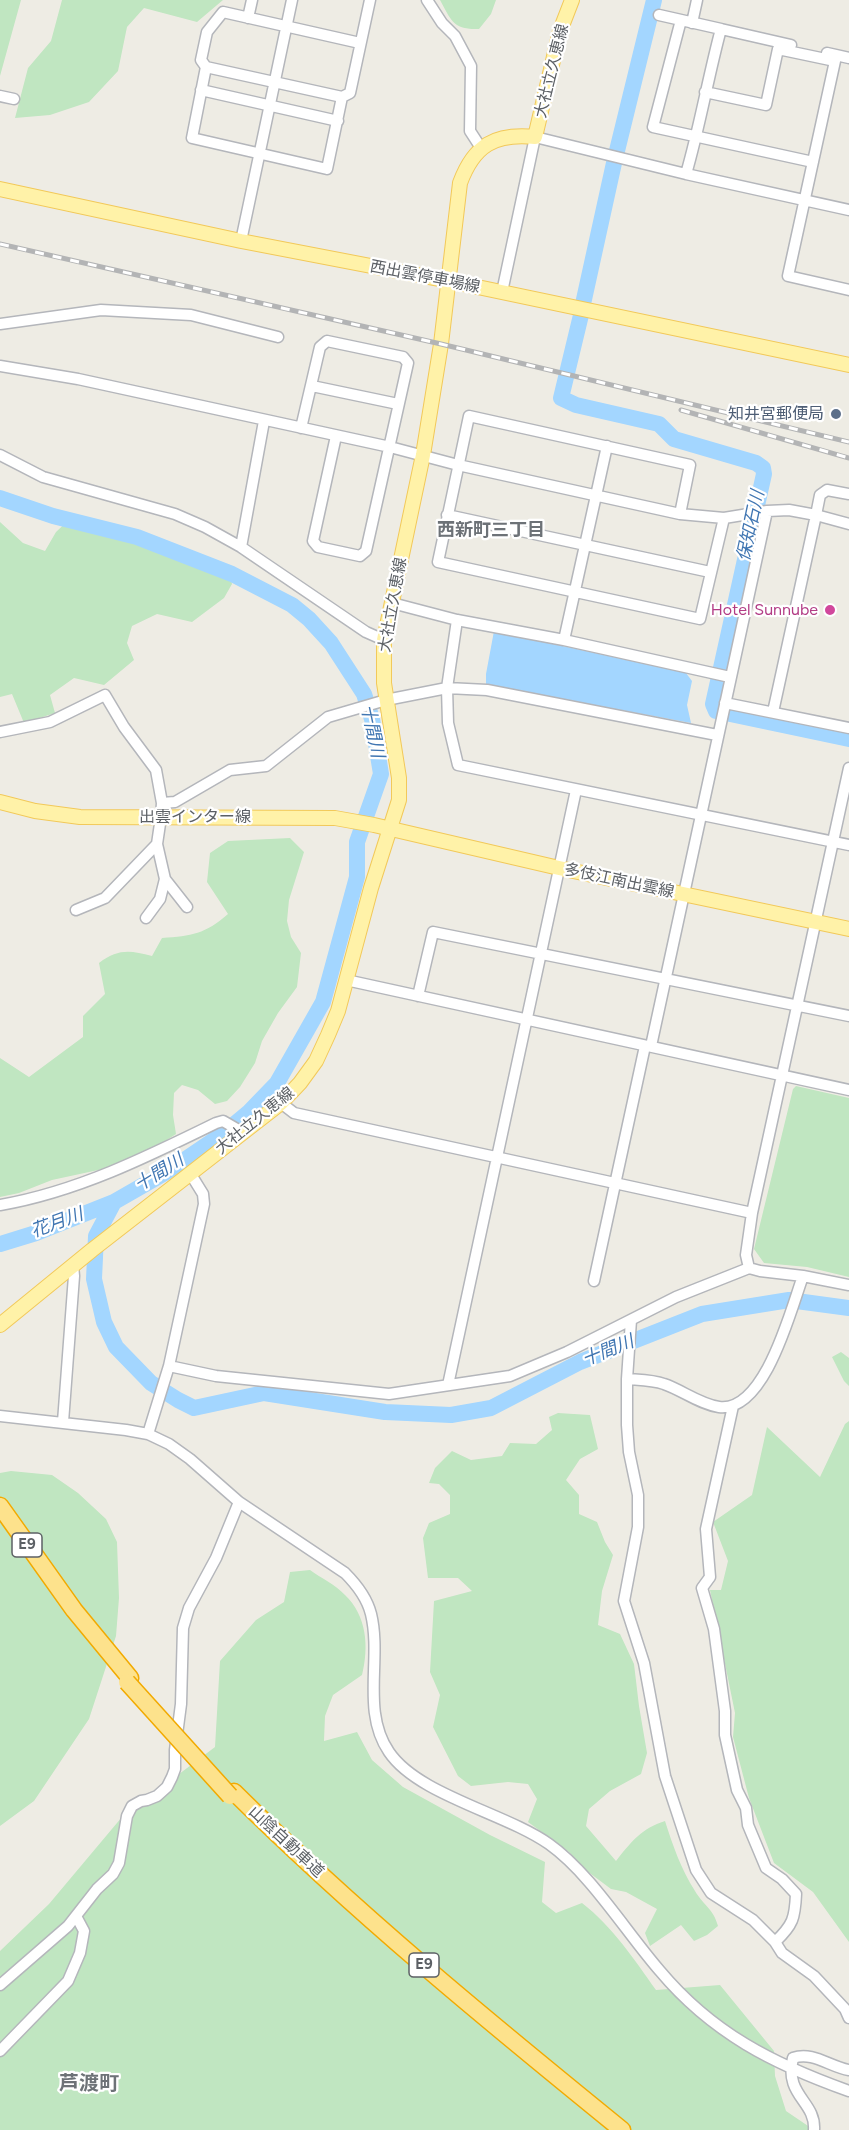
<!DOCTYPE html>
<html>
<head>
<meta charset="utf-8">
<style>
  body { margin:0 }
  canvas { display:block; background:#eeece4 }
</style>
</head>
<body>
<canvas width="849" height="2130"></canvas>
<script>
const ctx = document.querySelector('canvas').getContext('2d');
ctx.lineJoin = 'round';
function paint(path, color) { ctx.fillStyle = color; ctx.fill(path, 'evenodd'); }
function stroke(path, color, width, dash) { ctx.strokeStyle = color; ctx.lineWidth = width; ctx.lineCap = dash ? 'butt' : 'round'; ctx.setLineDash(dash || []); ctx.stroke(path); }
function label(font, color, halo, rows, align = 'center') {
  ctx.font = font + ' Figtree,"Noto Sans JP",sans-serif'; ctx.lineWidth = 4.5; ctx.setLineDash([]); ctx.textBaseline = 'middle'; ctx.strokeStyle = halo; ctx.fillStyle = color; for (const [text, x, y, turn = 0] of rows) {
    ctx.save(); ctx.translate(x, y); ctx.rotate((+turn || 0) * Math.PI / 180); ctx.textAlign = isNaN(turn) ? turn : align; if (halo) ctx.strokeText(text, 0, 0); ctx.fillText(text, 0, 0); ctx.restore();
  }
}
const green = new Path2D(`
  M0,0H21L0,76Z
  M62,0H223L197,22L144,8L127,27L118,71L89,102L50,115L15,118L28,68L51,41Z
  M440,0H496L491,14L479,29C453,30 451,20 440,0Z
  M74,515L143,532L228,567L232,584L224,598L192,622L157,614L132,626L127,643L134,660L104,685L74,678L50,695L55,713L24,723L12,694L0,697V522L23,543L45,551L56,532Z
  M290,838L304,852L289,900L287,921L291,937L301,953L297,987L278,1013L262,1041L255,1063L240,1087L227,1101L215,1104L198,1090L182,1085L174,1093L173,1115L176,1134L162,1143L103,1169L52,1180L19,1193L0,1197V1058L29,1077L83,1037V1016L105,994L99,963C118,949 129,950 152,956L162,938C192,936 205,934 228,914L207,882L210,853L228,841Z
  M796,1086L849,1098V1277L807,1267L764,1263L754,1249L793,1089Z
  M841,1352L849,1358V1386L844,1381L832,1357Z
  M558,1413L590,1415L598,1449L580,1459L566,1480L579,1495V1514L597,1522L605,1542L613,1555L602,1591L598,1625L620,1634L634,1664L639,1706L647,1753L641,1774L610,1791L589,1809L586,1826L616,1861C631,1842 642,1828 665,1821C673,1846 681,1869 695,1891C704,1906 713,1908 718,1926L707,1935L694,1941L681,1925L650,1946L645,1933L657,1909L626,1892L611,1889L583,1868L569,1852L528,1822L537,1799L528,1784L508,1782L471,1786L458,1776L433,1727L440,1695L430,1672L434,1601L472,1591L458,1578H428L423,1538L429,1523L450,1514V1495L439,1484L429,1483L435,1468L452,1451L471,1460L502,1456L510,1443L536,1444L552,1430L549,1417Z
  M849,1421V1942L813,1892L774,1863L749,1798L733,1737L735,1713L710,1590H721L728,1561L713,1522L752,1495L767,1427L820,1477L845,1424Z
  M11,1471L52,1475L78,1493L106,1519L117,1542L119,1598L116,1636L89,1719L34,1801L0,1826V1473Z
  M310,1570C321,1578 336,1585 345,1595C367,1616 369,1647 362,1675L333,1695L325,1716L324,1741L357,1732L372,1760L403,1787L490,1835L545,1862L542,1902L556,1913L582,1903C612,1926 634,1959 656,1990L720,1985L774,2051L775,2076L786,2111L814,2130H0V1951L49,1904L122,1817L215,1747L220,1661L256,1620L284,1602L290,1572Z`);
const water = new Path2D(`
  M494,631L686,673L692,681L687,705L691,723L486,685V674Z`);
const river = new Path2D(`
  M583,304L614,163L654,0
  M581,315L561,398L576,405L659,424L674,439L756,463L763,468L764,474L713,704L716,711L849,739
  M0,498L53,516L137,537L232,574L292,605L309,619L331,643L364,694L372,719L381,774L357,842V877L323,1002L277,1083L248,1113L224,1133L168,1171L114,1202L36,1233L0,1244
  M114,1202L96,1236L94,1279L104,1322L116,1347L151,1383L178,1400L194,1408L264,1393L385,1412L451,1415L491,1408L580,1362L702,1314L789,1300L849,1308`);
const minor = new Path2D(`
  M427,0L442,23L455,36L471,66L470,131L481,148
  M659,15L721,29C708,77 700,126 686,174
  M248,18L252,0
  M681,20L653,127L813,162
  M692,23L697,0
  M721,29L791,45
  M827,53L849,58
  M206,67L342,97L350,93L370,0
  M201,90L338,121
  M705,92L766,105L778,49L835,61L788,276L849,290
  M0,96L14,99
  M342,97L327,169L192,138L206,67L201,60L207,32L223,12L360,43
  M241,241L292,0
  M502,292L535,137L686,174L849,210
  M0,324L101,310L191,315L278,337
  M0,366L78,379L390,447L458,465L680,514L724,518L767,511L789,510L816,515L773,712
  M312,386L398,404
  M301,428L320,347L327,341L403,357L408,363L366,551L360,556L318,547L313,541L336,436
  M0,455L43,477L175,514L205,527L241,547L366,632L384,640
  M849,494L827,490L820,495L816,515L849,524
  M680,514L690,465L469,416L438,562L700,619L724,518
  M447,515L710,572
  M241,547L264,421
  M392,603L457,620L564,640L730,677
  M457,620L447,688L448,723L458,765L849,845
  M564,640L607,446
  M725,703L849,728
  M0,732L50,722L105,695L124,727L156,770L162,803L161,817L157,844L105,898L76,910
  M162,803L175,802L230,770L266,766L328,717L386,700L447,688L487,690L717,735
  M157,844L165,879L187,907
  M146,918L160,899L165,879
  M346,980L849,1090
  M418,996L433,932L849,1016
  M651,1046C690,868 728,689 767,511
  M281,1103L294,1113L752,1213
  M0,1205C76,1192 147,1157 216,1123L223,1121L242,1132
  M749,1268L746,1255L752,1213L849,768
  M594,1281L645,1046
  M631,1320L627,1379V1425L629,1452L638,1495V1527L624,1601L644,1663L665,1776L696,1870L711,1893L753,1920L775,1942L782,1953L814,1976L845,2009L849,2018
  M169,1366L216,1376L389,1394L510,1376L567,1352L676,1297L749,1268L760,1271L803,1276L849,1285
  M627,1379C639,1380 653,1380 664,1384C682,1390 699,1404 719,1407C765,1413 791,1309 803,1276
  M448,1385L576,790
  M733,1406L706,1529L710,1577L702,1588L714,1629L725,1711V1735L737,1790L746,1808L748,1825L766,1868L782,1879L796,1894C795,1918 793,1925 775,1942
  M0,1416L126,1430L148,1434L169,1444L190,1459L239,1502L345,1573C356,1584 367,1598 371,1614C382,1659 361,1711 389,1752C418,1795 505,1813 549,1844C590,1873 626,1932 660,1971C712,2033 773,2064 849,2091
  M63,1422L74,1276L73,1265
  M148,1434L169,1366L204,1204L203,1194L190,1173
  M0,1985L68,1926L97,1889L113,1874L119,1863L127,1816L132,1806L141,1801L147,1800L157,1796L167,1787L172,1777L175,1769V1750L181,1704L183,1628L189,1608L216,1558L239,1502
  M0,2051L68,1981L80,1953L84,1931L76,1916
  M814,2130C816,2101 784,2096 793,2058C813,2051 830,2067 849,2070`);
const major = new Path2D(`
  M0,189L241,241L449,281L849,365
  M0,802L35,811L80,817L335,818L374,825L559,868L849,929
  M0,1325L92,1250L281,1103L300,1083L316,1061L328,1035L338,1011L371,888L399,800V778L384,683V640L423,455L441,344L460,183C474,145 495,133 535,137L560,31L572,0`);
const highway = new Path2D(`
  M0,1506L74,1610L130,1678
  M234,1792C356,1913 489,2022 622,2130`);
const rail = new Path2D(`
  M0,244L441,344L849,442
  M681,410L849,458`);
const highwayBridge = new Path2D(`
  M127,1682L230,1796`);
const markers = [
  [836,414,6,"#5c6f8a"],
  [830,610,6,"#d1479c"]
];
const shields = [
  [27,1545,30],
  [424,1965,30]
];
const shieldNames = [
  ["E9",27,1545],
  ["E9",424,1965]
];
const streetNames = [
  ["大社立久恵線",552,71,-76],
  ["西出雲停車場線",425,277,11],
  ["大社立久恵線",393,605,-80],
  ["出雲インター線",195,817],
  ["多伎江南出雲線",619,881,12],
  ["大社立久恵線",255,1121,-39],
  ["山陰自動車道",286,1842,43]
];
const serviceNames = [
  ["知井宮郵便局",824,414]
];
const hotelNames = [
  ["Hotel Sunnube",818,610]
];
const waterNames = [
  ["保知石川",751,526,-78],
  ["十間川",372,731,78],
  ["十間川",159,1173,-32],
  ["花月川",57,1223,-20],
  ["十間川",608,1351,-22]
];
const neighbourhoodNames = [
  ["西新町三丁目",491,531]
];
const quarterNames = [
  ["芦渡町",89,2084]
];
paint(green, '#c0e6c1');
paint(water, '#a3d6ff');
stroke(river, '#a3d6ff', 16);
stroke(minor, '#b4b6bb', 13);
stroke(major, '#f2c95a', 16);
stroke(highway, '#f2aa00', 19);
stroke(minor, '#fff', 10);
stroke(major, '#fff2a8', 14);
stroke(highway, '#fde28c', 16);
stroke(rail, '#b3b4b5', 5);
stroke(rail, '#fff', 3, [9]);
stroke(highwayBridge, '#f2aa00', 19, []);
stroke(highwayBridge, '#fde28c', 16);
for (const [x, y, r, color] of markers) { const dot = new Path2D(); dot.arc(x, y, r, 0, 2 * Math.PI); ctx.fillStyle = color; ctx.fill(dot); stroke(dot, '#fff', 2); }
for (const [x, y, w] of shields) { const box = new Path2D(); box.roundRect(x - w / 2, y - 12, w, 24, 4.5); ctx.fillStyle = '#fff'; ctx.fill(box); stroke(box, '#5c6065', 1.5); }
label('bold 15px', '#5c6065', null, shieldNames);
label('16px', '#5c6065', '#fff', streetNames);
label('16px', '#4e5e75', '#fff', serviceNames, 'right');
label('16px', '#b23c85', '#fff', hotelNames, 'right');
label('italic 18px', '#4076b2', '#fff', waterNames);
label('bold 18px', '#6d7277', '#fff', neighbourhoodNames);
label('bold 20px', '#6d7277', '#fff', quarterNames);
</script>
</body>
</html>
